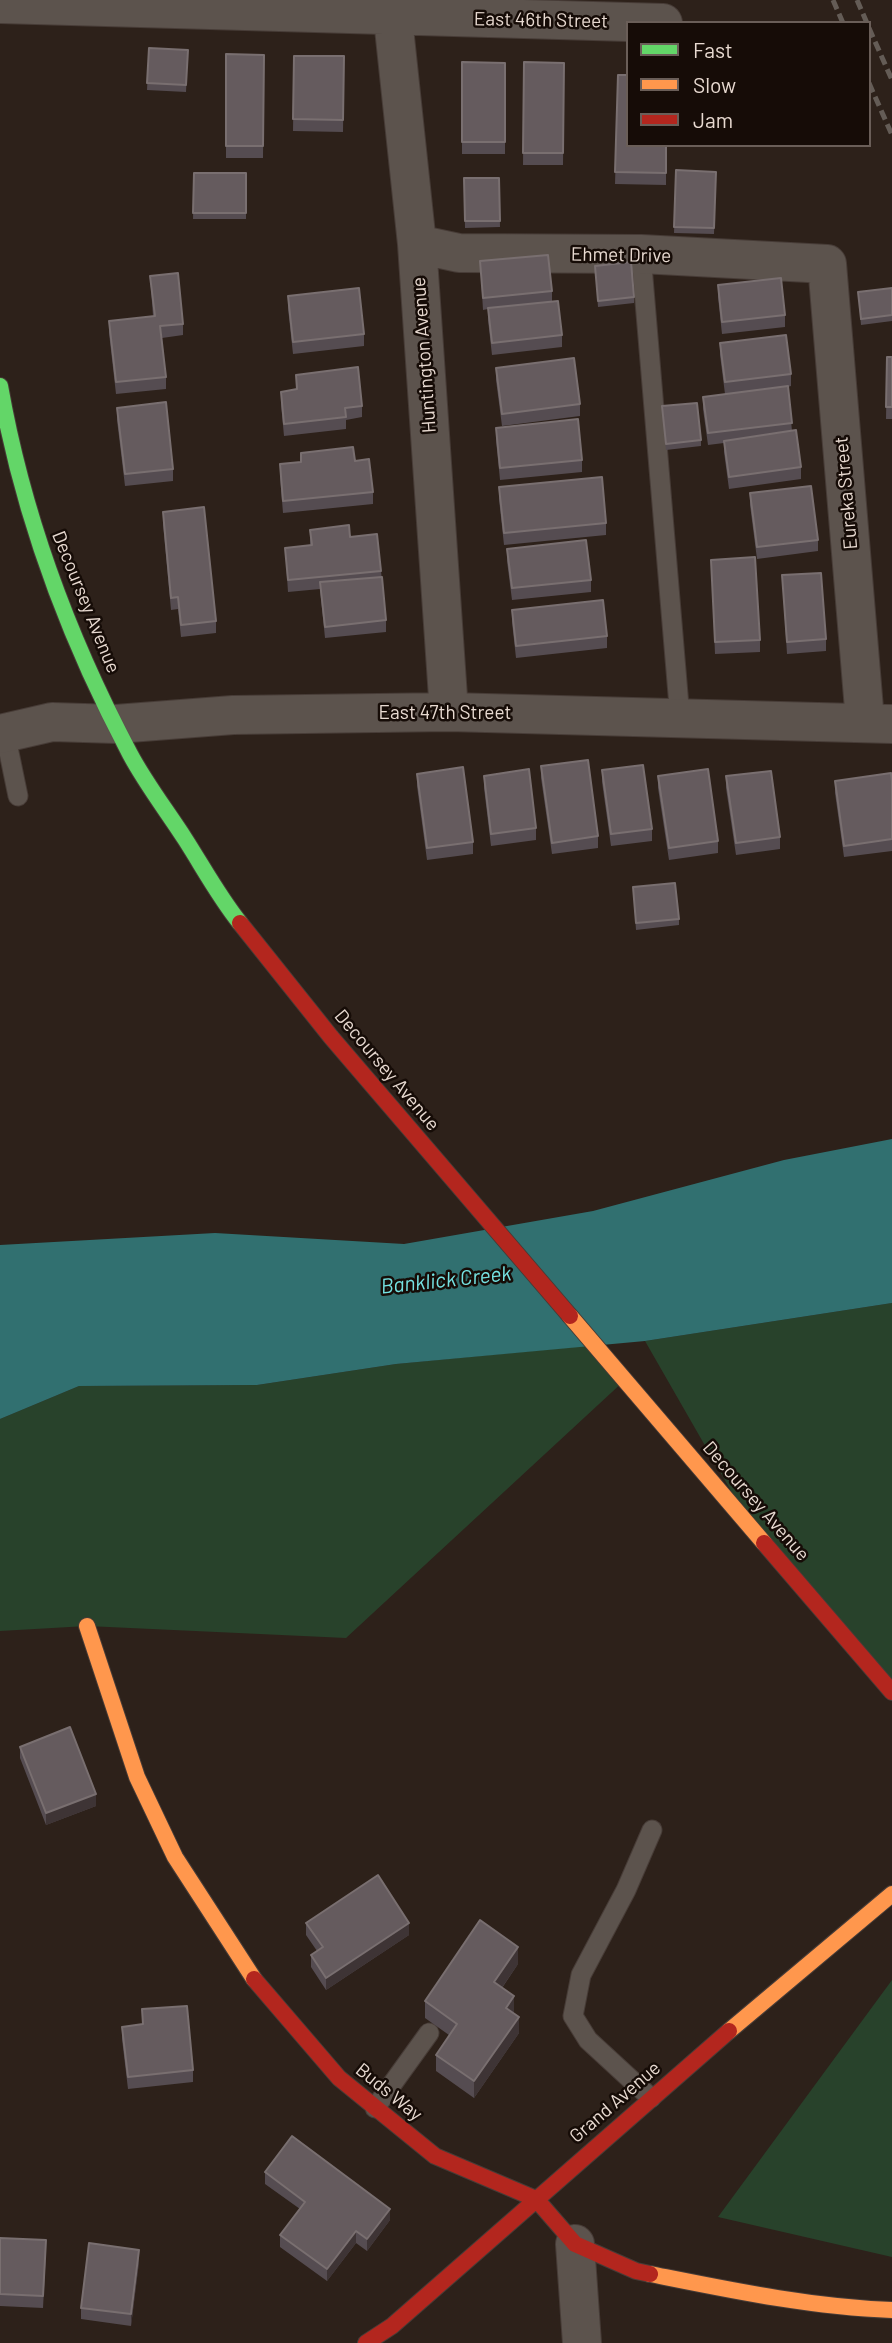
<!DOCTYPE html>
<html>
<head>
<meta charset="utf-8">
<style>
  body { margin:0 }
  #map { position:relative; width:892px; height:2343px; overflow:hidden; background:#2d211a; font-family:Barlow,sans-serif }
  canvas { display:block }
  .legend { position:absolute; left:626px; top:21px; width:245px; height:126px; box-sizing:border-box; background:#160c07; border:2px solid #6a5e58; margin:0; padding:9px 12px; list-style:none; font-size:21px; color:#e8dad1 }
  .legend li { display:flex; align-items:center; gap:14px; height:35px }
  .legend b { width:35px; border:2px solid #6a5e58 }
</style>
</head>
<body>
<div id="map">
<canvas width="892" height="2343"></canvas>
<ul class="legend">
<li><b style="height:9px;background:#63d668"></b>Fast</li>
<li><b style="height:9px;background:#ff974d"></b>Slow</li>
<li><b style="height:9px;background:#b3261e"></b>Jam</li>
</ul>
</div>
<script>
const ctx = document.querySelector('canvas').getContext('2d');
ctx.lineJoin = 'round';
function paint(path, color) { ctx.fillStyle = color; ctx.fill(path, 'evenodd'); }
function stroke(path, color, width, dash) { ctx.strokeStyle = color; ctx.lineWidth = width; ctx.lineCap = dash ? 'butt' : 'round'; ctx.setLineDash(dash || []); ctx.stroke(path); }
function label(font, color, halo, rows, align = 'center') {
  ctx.font = font + ' Barlow,sans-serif'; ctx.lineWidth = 5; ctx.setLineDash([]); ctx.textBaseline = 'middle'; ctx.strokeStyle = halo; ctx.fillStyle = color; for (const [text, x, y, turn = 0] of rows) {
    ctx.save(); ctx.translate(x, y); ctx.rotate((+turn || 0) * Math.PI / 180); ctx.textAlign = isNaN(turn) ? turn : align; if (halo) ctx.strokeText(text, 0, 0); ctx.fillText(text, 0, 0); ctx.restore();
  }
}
const green = new Path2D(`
  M892,1303V1692L754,1531L645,1341Z
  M594,1345L625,1380L346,1638L87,1626L0,1631V1419L79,1386L257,1385L396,1364Z
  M892,1980V2257L718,2217Z`);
const water = new Path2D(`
  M892,1139V1303L645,1341L396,1364L257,1385L79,1386L0,1419V1245L215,1233L404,1244L593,1211L784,1160Z`);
const lane = new Path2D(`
  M641,254L680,718
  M5,733L18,796
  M651,2098L588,2040L573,2016L581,1975L626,1890L652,1830
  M375,2108L429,2033`);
const street = new Path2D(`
  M391,0L417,244L449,712
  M0,4L663,23
  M417,244L459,253L641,254L827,264L865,721
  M0,734L52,722L116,724L233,715L449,712L892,724
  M575,2244L582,2343`);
const fast = new Path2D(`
  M0,386C23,516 68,637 130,754C146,784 167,811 185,839C203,867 219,897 240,923`);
const slow = new Path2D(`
  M570,1316L764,1543
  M87,1626L137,1777L175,1857L254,1979
  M729,2031L892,1894
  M650,2274C730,2290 810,2307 892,2310`);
const jam = new Path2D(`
  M240,923L331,1037L570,1316
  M764,1543L892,1692
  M254,1979L339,2078L435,2156L536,2199L575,2244L636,2271L650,2274
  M366,2343L392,2326L729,2031`);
const rail = new Path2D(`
  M833,0L843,23
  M857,0L867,23
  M869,28L892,80
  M869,83L892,135`);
const wall = new Path2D(`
  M149,48L188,50L186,92L147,90Z
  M226,54L264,55L263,158H226Z
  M294,56H344L343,132L293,131Z
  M462,62L505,63V154H462Z
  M524,62L564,63L563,165H523Z
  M618,75L666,145V185L615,184Z
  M676,170L716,172L714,234L674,233Z
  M194,173H246V219H193Z
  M464,178H499L500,227L465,228Z
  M480,261L552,291V301L562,335V347L492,355L488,320V309L483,310Z
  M595,266L634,297V303L598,307Z
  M150,276L183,324V335L162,338L166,377V389L116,394L109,333V321L153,316Z
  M718,285L785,315V327L722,334L718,297Z
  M892,288V321L861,325L858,292Z
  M288,296L364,334V346L293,354L288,308Z
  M720,343L791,374V386L788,387L792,431L801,467V479L729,489L724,452V443L708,445L703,409V397L725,394L720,355Z
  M887,357H892V419H886Z
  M496,368L580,404V416L502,426L496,380Z
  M296,375L362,406V417L346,420V429L284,436L281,404V392L296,390Z
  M662,406L701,440V446L666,450Z
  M117,408L173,469V481L125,486L117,420Z
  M496,428L582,460V472L500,480L496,440Z
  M301,453L355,461L373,492V504L283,513L280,476V464L301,462Z
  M499,487L606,523V535L504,545L499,499Z
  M750,493L818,540V551L757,559L750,505Z
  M163,512L216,621V633L181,637L178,609L171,610L163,524Z
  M310,530L350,537L381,571L386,620V632L325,638L320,589L288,592L285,548L310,545Z
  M507,549L591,580V592L512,600L507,561Z
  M711,560L760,640V652L715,654Z
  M782,575L826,639V651L787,654Z
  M512,610L607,636V648L516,658L512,622Z
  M541,766L598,836V848L552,854L541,778Z
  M602,770L652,829V841L611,846L602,782Z
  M417,774L473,842V854L427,860L417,786Z
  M484,776L536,828V840L491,846L484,788Z
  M658,776L718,841V853L669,860L658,788Z
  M726,776L780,837V849L736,855L726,788Z
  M835,781L892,782V851L844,857L835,793Z
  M633,887L679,919V925L636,930Z
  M20,1747L96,1806L46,1825L20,1758Z
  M306,1923L409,1935L326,1990L311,1967V1955L317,1951L306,1935Z
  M518,1964L502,1988L513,2013L519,2033L474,2098L436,2071V2055L449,2035L425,2018V2001Z
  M142,2009L193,2070V2082L128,2089L122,2039V2027L142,2025Z
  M265,2172L390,2220L367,2251L356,2243L327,2281L280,2247V2235L300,2209L265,2184Z
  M0,2238L46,2252L43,2308L0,2306Z
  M139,2262L131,2326L81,2319V2308Z`);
const shadedWall = new Path2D(`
  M96,1794V1806L46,1825V1813Z
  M409,1923V1935L326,1990V1978Z
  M518,1947V1964L494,1999V1982Z
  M514,1996V2013L506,2008Z
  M519,2017V2033L474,2098V2081Z
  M390,2209V2220L367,2251V2239Z
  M356,2231V2243L327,2281V2269Z
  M139,2250V2262L131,2326V2314Z`);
const building = new Path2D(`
  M149,48L188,50L186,85L147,83Z
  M226,54L264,55L263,146H226Z
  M294,56H344L343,120L293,119Z
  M462,62L505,63V142H462Z
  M524,62L564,63L563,153H523Z
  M618,75H628V145H666V173L615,172Z
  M676,170L716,172L714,228L674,227Z
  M194,173H246V213H193Z
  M464,178H499L500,221H465Z
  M548,255L552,291L483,298L480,261Z
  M631,262L634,297L598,301L595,266Z
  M178,273L183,324L160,326L166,377L116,382L109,321L155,316L150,276Z
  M781,278L785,315L722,322L718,285Z
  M359,288L364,334L293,342L288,296Z
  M892,288V315L861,319L858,292Z
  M558,301L562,335L492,343L488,308Z
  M786,335L791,374L725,382L720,343Z
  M887,357H892V407H886Z
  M574,358L580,404L502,414L496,368Z
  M358,367L362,406L345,408L346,417L284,424L281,392L297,389L296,375Z
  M788,386L792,423L708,433L703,397Z
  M166,402L173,469L125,474L117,408Z
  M697,403L701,440L666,444L662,406Z
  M578,419L582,460L500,468L496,428Z
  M796,430L801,467L729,477L724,441Z
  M353,447L355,461L369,459L373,492L283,501L280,464L301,462V453Z
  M602,477L606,523L504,533L499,487Z
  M811,486L818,540L757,547L750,493Z
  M204,507L216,621L181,625L178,597L171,598L163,512Z
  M349,525L350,537L377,534L381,571L288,580L285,548L312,545L310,530Z
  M586,540L591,580L512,588L507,549Z
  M755,557L760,640L715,642L711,560Z
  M821,573L826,639L787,642L782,575Z
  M382,577L386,620L325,627L320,582Z
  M603,600L607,636L516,646L512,610Z
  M588,760L598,836L552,843L541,766Z
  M643,765L652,829L611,834L602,770Z
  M463,767L473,842L427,848L417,774Z
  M529,769L536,828L491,834L484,776Z
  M708,769L718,841L669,848L658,776Z
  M771,771L780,837L736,843L726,776Z
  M891,773L892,782V839L844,846L835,781Z
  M675,883L679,919L636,923L633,887Z
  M70,1727L96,1794L46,1813L20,1747Z
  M378,1875L409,1923L326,1978L311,1955L323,1947L306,1923Z
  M480,1920L518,1947L494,1982L514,1996L506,2008L519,2017L474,2081L436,2055L457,2024L425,2001Z
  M187,2006L193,2070L128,2077L122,2027L143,2024L142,2009Z
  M292,2136L390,2209L367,2239L356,2231L327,2269L280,2235L305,2202L265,2172Z
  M0,2238L46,2240L43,2296L0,2294Z
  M89,2243L139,2250L131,2314L81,2308Z`);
const streetNames = [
  ["East 46th Street",541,20,1],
  ["Ehmet Drive",621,255,1],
  ["Huntington Avenue",424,355,-94],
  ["Eureka Street",846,493,-95],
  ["Decoursey Avenue",86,602,68],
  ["East 47th Street",445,713],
  ["Decoursey Avenue",387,1070,50],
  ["Decoursey Avenue",756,1501,49],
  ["Buds Way",389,2092,39],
  ["Grand Avenue",615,2102,-41]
];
const waterNames = [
  ["Banklick Creek",446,1280,-6]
];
paint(green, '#28422b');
paint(water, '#317070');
stroke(lane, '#473c37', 21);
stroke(street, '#473c37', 40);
stroke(fast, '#473c37', 18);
stroke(slow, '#473c37', 18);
stroke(jam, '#473c37', 18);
stroke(lane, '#5c534d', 19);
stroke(street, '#5c534d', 38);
stroke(fast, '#63d668', 16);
stroke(slow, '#ff974d', 16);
stroke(jam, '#b3261e', 16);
stroke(rail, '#645c56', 5, [10, 5]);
paint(wall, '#554c51');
paint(shadedWall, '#3e3435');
paint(building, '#655b5e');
stroke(building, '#796f70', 2);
label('19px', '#e8dad1', '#160c07', streetNames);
label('italic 21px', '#75e2e2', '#160c07', waterNames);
</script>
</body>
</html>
